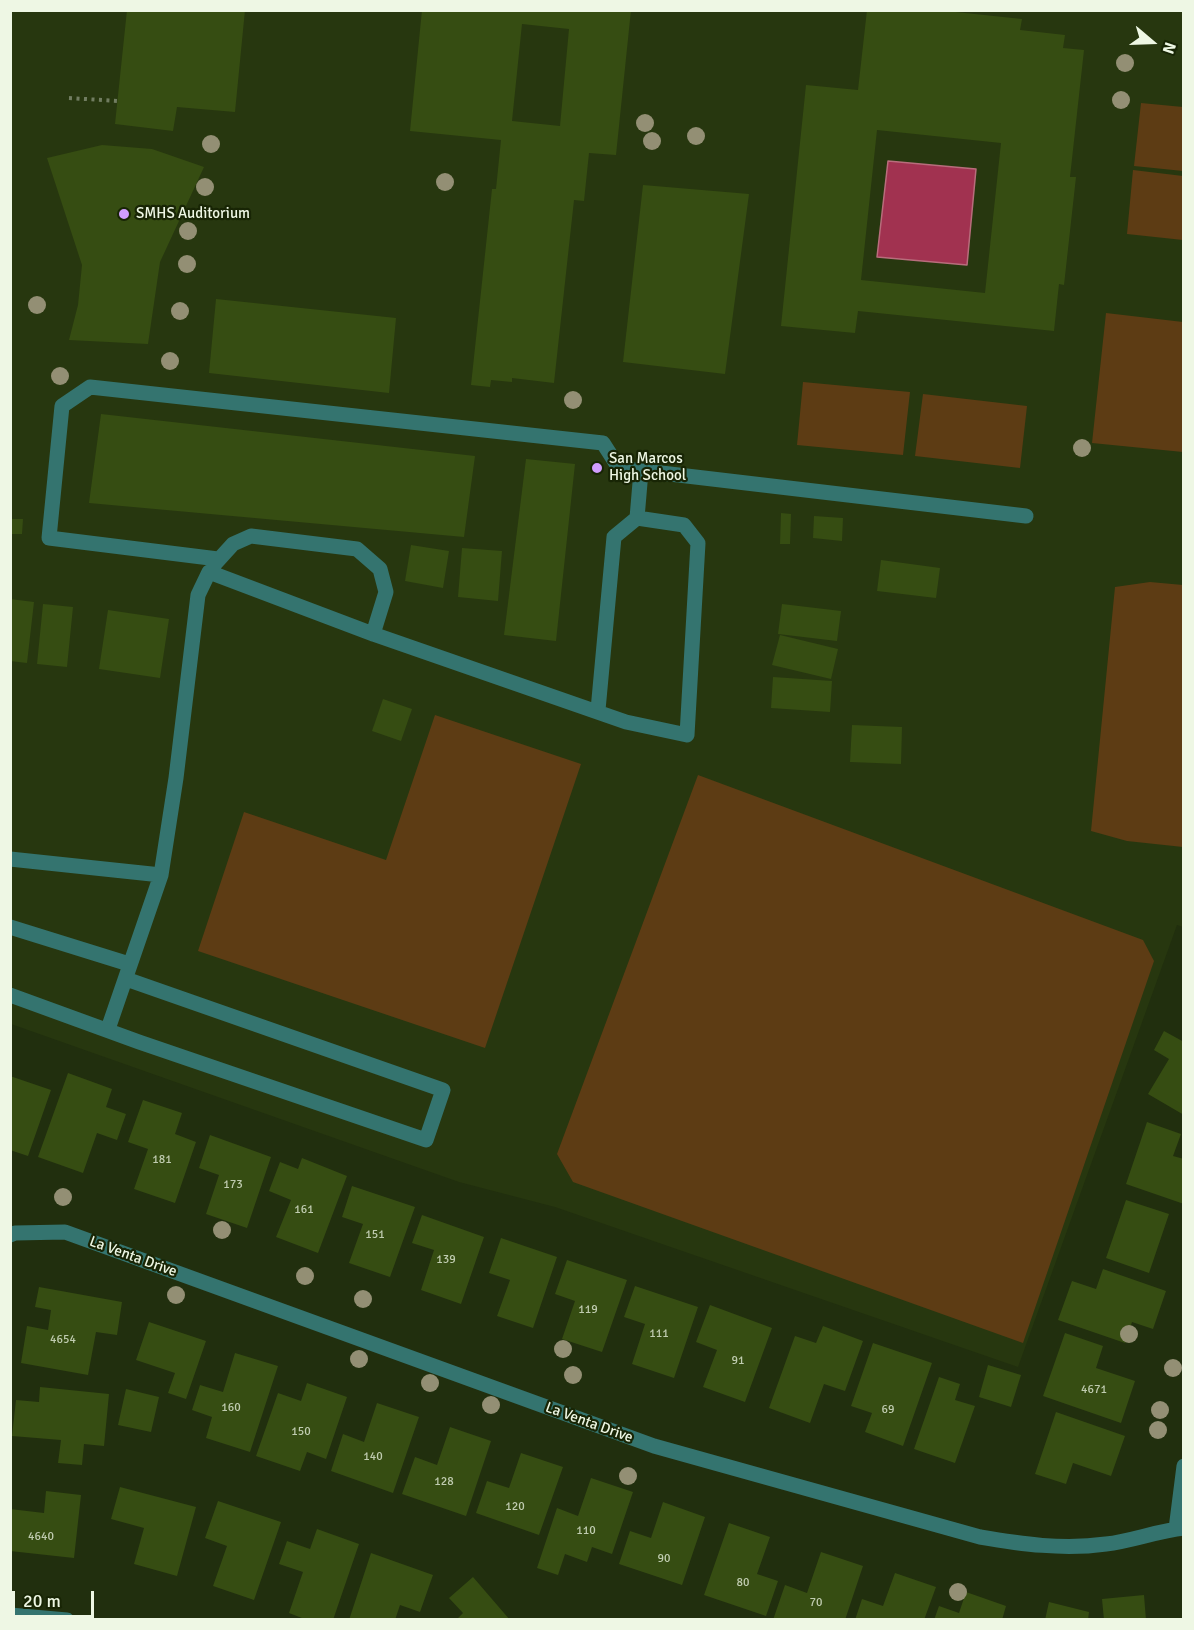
<!DOCTYPE html>
<html>
<head>
<meta charset="utf-8">
<style>
  body { margin:0 }
  #map { position:relative; width:1194px; height:1630px; overflow:hidden; background:#212f0e; font-family:Signika,sans-serif }
  canvas { display:block }
  .frame { position:absolute; inset:0; border:12px solid #eef7e4; pointer-events:none }
  .north { position:absolute; left:1122px; top:12px; width:60px; height:60px; -webkit-text-stroke:4px #182505; paint-order:stroke; rotate:109deg; font-size:16px; font-weight:700; line-height:24px; text-align:center; color:#eef7e4 }
  .north::after { content:''; display:block; margin:auto; width:21px; height:27px; background:#eef7e4; clip-path:polygon(50% 0,100% 100%,50% 72%,0 100%) }
  .scale { position:absolute; left:12px; top:1591px; width:82px; height:27px; box-sizing:border-box; border:3px solid #eef7e4; border-top:0; padding-left:8px; font-size:18px; line-height:21px; white-space:nowrap; color:#eef7e4; -webkit-text-stroke:4px #182505; paint-order:stroke }
</style>
</head>
<body>
<div id="map">
<canvas width="1194" height="1630"></canvas>
<div class="frame"></div>
<div class="north">N</div>
<div class="scale">20 m</div>
</div>
<script>
const ctx = document.querySelector('canvas').getContext('2d');
ctx.lineJoin = 'round';
function paint(path, color) { ctx.fillStyle = color; ctx.fill(path, 'evenodd'); }
function stroke(path, color, width, dash) { ctx.strokeStyle = color; ctx.lineWidth = width; ctx.lineCap = dash ? 'butt' : 'round'; ctx.setLineDash(dash || []); ctx.stroke(path); }
function label(font, color, halo, rows, align = 'center') {
  ctx.font = font + ' Signika,sans-serif'; ctx.lineWidth = 4.5; ctx.setLineDash([]); ctx.textBaseline = 'middle'; ctx.strokeStyle = halo; ctx.fillStyle = color; for (const [text, x, y, turn = 0] of rows) {
    ctx.save(); ctx.translate(x, y); ctx.rotate((+turn || 0) * Math.PI / 180); ctx.textAlign = isNaN(turn) ? turn : align; if (halo) ctx.strokeText(text, 0, 0); ctx.fillText(text, 0, 0); ctx.restore();
  }
}
const built = new Path2D(`
  M11,11H1183V927L1177,925L1018,1367L555,1207L459,1182L11,1024Z`);
const green = new Path2D(`
  M1141,103L1183,107V171L1134,166Z
  M1133,170L1183,176V240L1127,234Z
  M1106,313L1183,322V452L1092,443Z
  M803,382L910,392L903,455L797,445Z
  M923,394L1027,406L1020,468L915,456Z
  M1150,582L1183,585V847L1127,841L1091,831L1115,587Z
  M435,715L581,764L485,1048L198,951L244,812L386,860Z
  M698,775L1143,940L1154,961L1023,1343L573,1182L557,1154Z`);
const water = new Path2D(`
  M888,161L976,169L967,265L877,257Z`);
const building = new Path2D(`
  M127,10H245L235,112L177,107L173,131L115,124Z
  M422,10H631L616,155L589,153L584,201L574,200L554,383L512,378V382L491,380L490,387L471,385L492,189H496L501,140L410,131ZM522,24L569,29L560,126L512,121Z
  M867,10H937L1022,19L1020,30L1065,35L1063,48L1084,50L1070,177H1076L1064,285L1059,284L1054,331L858,311L855,333L781,326L806,85L858,90ZM877,130L1001,143L985,293L861,280Z
  M102,145L152,149L204,167L160,262L148,344L69,340L78,305L82,265L47,158Z
  M643,185L749,194L725,374L623,362Z
  M216,299L396,318L389,393L209,373Z
  M101,414L475,456L464,537L89,503Z
  M526,459L575,464L556,641L504,635Z
  M781,513L791,514L790,544H780Z
  M814,516L843,518L842,541L813,538Z
  M10,519H23L22,534H10Z
  M411,545L449,551L443,588L405,581Z
  M462,548L502,551L498,601L458,597Z
  M881,560L940,568L936,598L877,591Z
  M10,599L34,602L27,663L10,661Z
  M43,604L73,607L67,667L37,664Z
  M782,604L841,611L837,641L778,634Z
  M108,610L169,619L160,678L99,669Z
  M780,635L838,649L831,679L772,665Z
  M773,677L832,681L830,712L771,708Z
  M383,699L412,709L401,741L372,731Z
  M852,725L902,727L901,764L850,762Z
  M1164,1031L1184,1042V1115L1148,1094L1169,1059L1154,1050Z
  M68,1073L112,1089L106,1107L126,1114L117,1140L97,1133L83,1173L38,1157Z
  M10,1076L51,1090L28,1156L10,1150Z
  M143,1100L182,1113L175,1134L196,1142L175,1203L134,1189L148,1149L128,1142Z
  M1147,1122L1181,1134L1173,1156L1184,1159V1204L1126,1184Z
  M210,1135L271,1157L247,1228L206,1214L219,1175L199,1168Z
  M302,1158L347,1176L318,1253L276,1237L291,1200L269,1191L280,1162L298,1169Z
  M352,1186L415,1207L390,1277L349,1263L363,1224L342,1217Z
  M1126,1200L1169,1214L1149,1273L1106,1258Z
  M422,1215L484,1237L461,1304L421,1290L434,1250L412,1243Z
  M501,1238L557,1257L533,1328L497,1316L510,1280L489,1273Z
  M567,1260L627,1280L602,1352L562,1339L575,1301L555,1294Z
  M1103,1269L1166,1291L1153,1329L1132,1322L1125,1343L1058,1320L1072,1281L1096,1289Z
  M635,1286L698,1307L674,1378L632,1364L645,1324L624,1317Z
  M39,1287L122,1302L117,1335L96,1332L88,1375L21,1363L27,1326L48,1330L51,1310L35,1307Z
  M710,1305L772,1328L745,1402L703,1387L717,1350L696,1342Z
  M149,1322L206,1341L186,1399L168,1393L175,1373L136,1360Z
  M823,1326L863,1341L845,1391L824,1384L810,1423L769,1408L795,1336L816,1343Z
  M1065,1333L1103,1346L1096,1368L1135,1381L1121,1423L1043,1396Z
  M873,1343L932,1363L903,1446L865,1432L872,1413L851,1406Z
  M235,1353L278,1366L250,1452L206,1438L212,1417L192,1410L200,1385L223,1392Z
  M988,1365L1021,1375L1011,1407L979,1397Z
  M939,1377L960,1384L955,1400L975,1406L955,1463L914,1449Z
  M307,1383L347,1397L326,1459L307,1452L300,1471L256,1456L278,1393L301,1401Z
  M40,1387L109,1394L104,1446L84,1444L82,1465L58,1463L61,1440L12,1436L16,1400L39,1402Z
  M126,1389L159,1397L151,1432L118,1425Z
  M377,1403L419,1417L393,1493L331,1471L343,1434L364,1442Z
  M1056,1412L1125,1436L1111,1476L1073,1463L1066,1484L1035,1474Z
  M450,1427L491,1441L466,1516L402,1494L415,1457L437,1465Z
  M521,1453L563,1467L539,1535L476,1513L487,1481L509,1488Z
  M591,1478L633,1492L612,1554L592,1547L587,1562L565,1554L558,1575L537,1568L557,1508L578,1516Z
  M120,1487L196,1507L177,1576L134,1564L144,1528L111,1519Z
  M46,1491L81,1495L74,1558L10,1551V1509L44,1513Z
  M218,1501L281,1522L254,1600L213,1586L227,1546L205,1538Z
  M663,1502L705,1517L682,1585L619,1564L630,1531L651,1538Z
  M729,1523L770,1537L757,1574L778,1581L766,1616L704,1595Z
  M317,1529L359,1544L333,1620H307L289,1613L303,1572L279,1564L287,1541L310,1549Z
  M821,1552L863,1566L845,1620H773L785,1585L807,1593Z
  M371,1553L433,1575L420,1612L400,1605L395,1620H349Z
  M895,1573L936,1587L924,1620H855L862,1599L883,1606Z
  M473,1577L510,1620H456L463,1613L449,1598Z
  M966,1592L1006,1606L1002,1620H934L939,1606L959,1613Z
  M1144,1595L1146,1620H1104L1102,1599Z
  M1049,1602L1089,1612L1088,1620H1045Z`);
const path = new Path2D(`
  M69,98L118,101`);
const lane = new Path2D(`
  M637,518L641,471
  M218,559L49,538L62,406L90,387L603,443L619,468L1026,516
  M213,566L233,544L251,536L357,549L380,569L386,592L373,634
  M10,859L161,875
  M10,927L129,964
  M10,995L139,1042L426,1140L443,1090L126,979
  M108,1029L161,875L176,778L198,595L209,572L373,634L626,722L687,735L698,543L684,525L637,518L614,537L598,710`);
const street = new Path2D(`
  M10,1235L15,1233L65,1232L654,1446L980,1537C1021,1544 1063,1550 1106,1544C1132,1541 1157,1531 1184,1528
  M1176,1529L1184,1466
  M10,1615L67,1620`);
const trees = [
  [1125,63],
  [1121,100],
  [645,123],
  [696,136],
  [652,141],
  [211,144],
  [445,182],
  [205,187],
  [188,231],
  [187,264],
  [37,305],
  [180,311],
  [170,361],
  [60,376],
  [573,400],
  [1082,448],
  [63,1197],
  [222,1230],
  [305,1276],
  [176,1295],
  [363,1299],
  [1129,1334],
  [563,1349],
  [359,1359],
  [1173,1368],
  [573,1375],
  [430,1383],
  [491,1405],
  [1160,1410],
  [1158,1430],
  [628,1476],
  [958,1592]
];
const markers = [
  [124,214,6,"#d19dfe"],
  [597,468,6,"#d19dfe"]
];
const numberNames = [
  ["181",162,1160],
  ["173",233,1185],
  ["161",304,1210],
  ["151",375,1235],
  ["139",446,1260],
  ["119",588,1310],
  ["111",659,1334],
  ["4654",63,1340],
  ["91",738,1361],
  ["4671",1094,1390],
  ["160",231,1408],
  ["69",888,1410],
  ["150",301,1432],
  ["140",373,1457],
  ["128",444,1482],
  ["120",515,1507],
  ["110",586,1531],
  ["4640",41,1537],
  ["90",664,1559],
  ["80",743,1583],
  ["70",816,1603]
];
const poiNames = [
  ["SMHS Auditorium",136,214],
  ["San Marcos",609,459],
  ["High School",609,476]
];
const streetNames = [
  ["La Venta Drive",133,1257,20],
  ["La Venta Drive",589,1423,20]
];
paint(built, '#27370f');
paint(green, '#5d3c14');
paint(water, '#a13250');
stroke(water, '#b86d7c', 1.5);
paint(building, '#364d12');
stroke(path, '#717d61', 4, [3, 4.5]);
stroke(lane, '#34746f', 15);
stroke(street, '#34746f', 15);
ctx.fillStyle = '#938f74';
for (const [x, y] of trees) { ctx.beginPath(); ctx.arc(x, y, 9, 0, 2 * Math.PI); ctx.fill(); }
for (const [x, y, r, color] of markers) { const dot = new Path2D(); dot.arc(x, y, r, 0, 2 * Math.PI); ctx.fillStyle = color; ctx.fill(dot); stroke(dot, '#182505', 2); }
label('12px', '#c0ccb0', null, numberNames);
label('15px', '#eef7e4', '#182505', poiNames, 'left');
label('15px', '#eef7e4', '#182505', streetNames);
</script>
</body>
</html>
